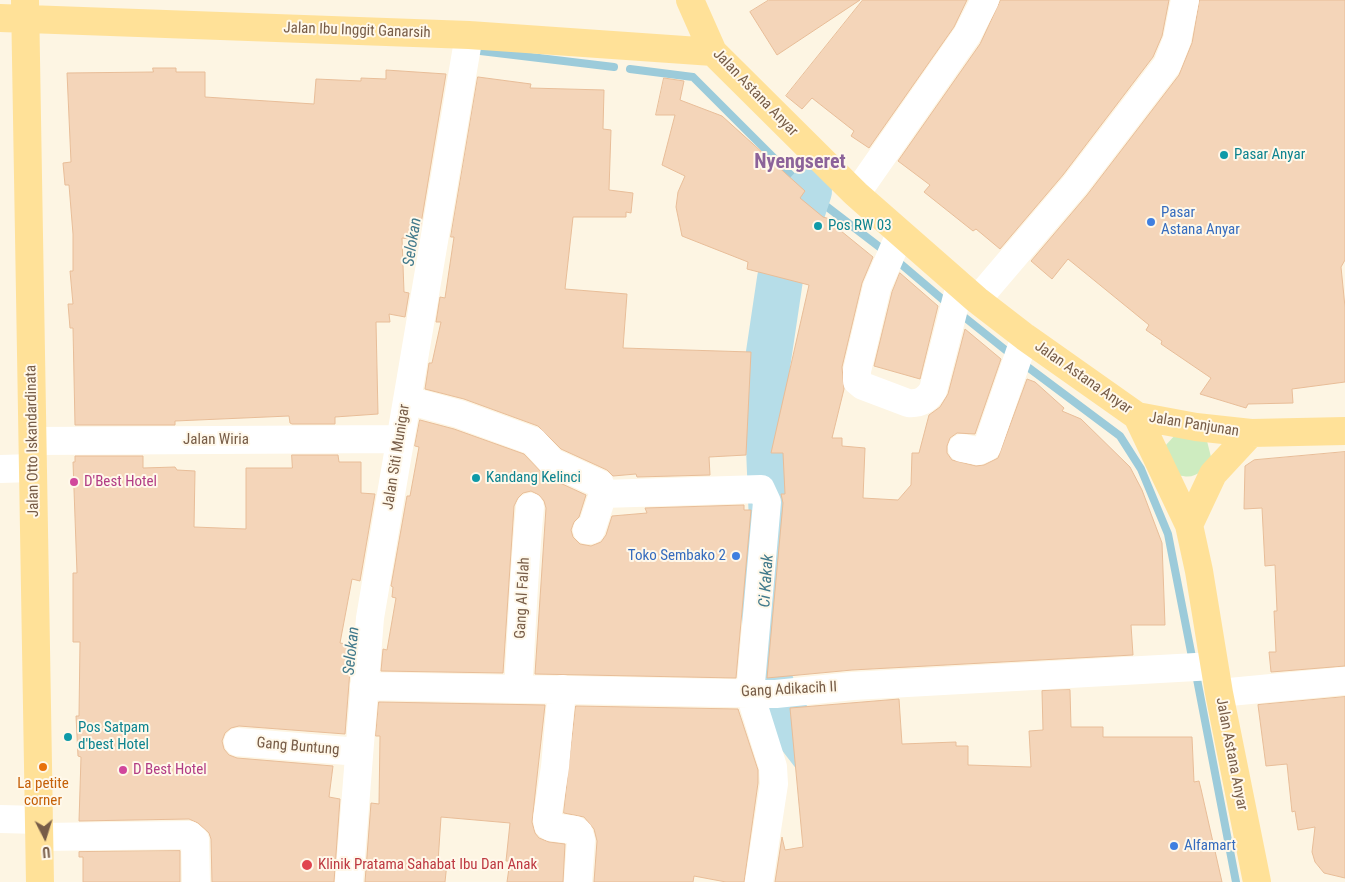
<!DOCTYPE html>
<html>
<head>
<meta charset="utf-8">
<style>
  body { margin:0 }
  #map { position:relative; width:1345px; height:882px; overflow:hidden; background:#fdf5e3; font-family:"Roboto Condensed",sans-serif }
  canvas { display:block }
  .north { position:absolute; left:20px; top:812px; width:50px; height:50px; -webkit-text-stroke:4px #fff8ea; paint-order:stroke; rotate:175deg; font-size:14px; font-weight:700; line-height:20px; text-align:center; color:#775c47 }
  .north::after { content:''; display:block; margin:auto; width:18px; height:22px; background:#775c47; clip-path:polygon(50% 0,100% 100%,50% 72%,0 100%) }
</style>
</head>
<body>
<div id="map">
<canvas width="1345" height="882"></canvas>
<div class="north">U</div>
</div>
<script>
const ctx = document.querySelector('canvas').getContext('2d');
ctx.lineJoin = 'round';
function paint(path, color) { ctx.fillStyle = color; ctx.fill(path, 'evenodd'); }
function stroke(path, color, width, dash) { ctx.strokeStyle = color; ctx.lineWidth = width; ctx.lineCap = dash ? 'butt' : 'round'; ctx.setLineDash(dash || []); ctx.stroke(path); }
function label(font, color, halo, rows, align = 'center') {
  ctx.font = font + ' "Roboto Condensed",sans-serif'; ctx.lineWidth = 4; ctx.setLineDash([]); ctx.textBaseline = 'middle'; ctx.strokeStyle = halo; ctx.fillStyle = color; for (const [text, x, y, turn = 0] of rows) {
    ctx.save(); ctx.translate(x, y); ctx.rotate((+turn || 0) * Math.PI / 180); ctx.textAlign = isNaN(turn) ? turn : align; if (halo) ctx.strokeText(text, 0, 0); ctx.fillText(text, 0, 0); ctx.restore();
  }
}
const green = new Path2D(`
  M1177,433L1207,441L1211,457C1202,472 1196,480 1178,475L1165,446Z`);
const stream = new Path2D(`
  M472,50L614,67
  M630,69L693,77L809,193L886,252
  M895,259L948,304
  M958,312L1013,356
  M1021,362L1120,436L1141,469L1168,534L1192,657
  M1196,674L1236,882`);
const river = new Path2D(`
  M809,191L780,279L766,373L772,522L765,607L766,670L778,703L793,727L830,775`);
const building = new Path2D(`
  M769,0H860L777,55L750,12Z
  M863,0H967L954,27L869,148L851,136L854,131L812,98L802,109L786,96Z
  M1001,0H1169L1162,36L1153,57L1063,175L1000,249L976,229L973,231L924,192L930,185L898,161L980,44Z
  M1200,0H1345V260L1341,267L1345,307V382L1292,389L1293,403L1248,404L1246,408L1200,394L1211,378L1161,344L1162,341L1146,330L1149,325L1068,259L1052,279L1031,261L1087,195L1179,75L1192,43Z
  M153,68H176V72H205V97L314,104L316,79L361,81V78L386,79V70L446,74L420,230L409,228V239L402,238L404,292L409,293L405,317L389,314L390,322H376L378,414L335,417V424H292L290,423L289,416L175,421V425H75L73,328H70L68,304H73L70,271H73V234L69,185H65L63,163L71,162L67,73L153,72Z
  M478,77L531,84L530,88L604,90L603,129L611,130L609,190L633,193L631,213L626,212V217H573L565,289L627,294L623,348L751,352L746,455L709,457L710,475L637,477L636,474L613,476L607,470L561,449L538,426L464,399L425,389L429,363H432L441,322H436L440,297L445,298L454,237H451Z
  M664,78L684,81L680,100L722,116L805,191L800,198L823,217L830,219V222L873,257L862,283L842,367L844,389L832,438H842V446L865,448L863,498L898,500L911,485L912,453H919L929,415L940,407L948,394L965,329L1001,359L975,434L957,433L950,438L947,446V453L952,460L976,466L984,465L998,458L1027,379L1035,382L1064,408L1062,411L1081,419L1130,467L1142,490L1162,543L1165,625H1131L1133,655L852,670L767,678L783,503L781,494H785L783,453H771L809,285L747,269L748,262L682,236L676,207L678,192L685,176L662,165L675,115H656Z
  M900,273L938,306L920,379L874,366L892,292Z
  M420,420L454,429L524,454L545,476L586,495L579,517L574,522L571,530L573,537L580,544L591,546L601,542L606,535L612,516L647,513L645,508L744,505V510H751L736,678L535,674L546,508L544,501L539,495L531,491L523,493L518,498L514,506L503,673L381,671L383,649L387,650L396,598L392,597L393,587L391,586L407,496H410L419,447L415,446Z
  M1345,452V666L1271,672L1269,652H1276L1274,611H1277L1275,565L1265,566L1262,508L1244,509L1245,466L1254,460Z
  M292,455H338L339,462H361V493L375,494L360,581L352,579L340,643L352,645L345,734L239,726L231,728L225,733L222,741L224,749L229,755L237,758L333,766L329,797L340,799L334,882H212L211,839L209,833L198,823L189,819L79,821L81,757L78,756L76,716H79L80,642H73V573H77L73,462H75V456H143V468L175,467L177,470L195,471L194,527L246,529V468H292Z
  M1070,690L1071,727H1103V737H1192L1194,782L1199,781L1201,789L1222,882H775L782,837L785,850L803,847L790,708L899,699L902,744L956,742V746H968V765L1031,767L1029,731L1043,730L1042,691Z
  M1345,697V878L1324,873L1315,862L1312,852L1315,827L1298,830L1295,811L1292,812L1287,764L1266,766L1258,705Z
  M379,702L545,705L532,822L535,833L539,838L549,842L565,844L563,882H507L510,861H506L510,823L441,817L438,862L447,863L445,882H365L371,803L379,804L380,736H376Z
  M576,706L738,709L758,770V783L744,882H726L694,876L693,882H594L597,841L594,829L584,817L564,813Z
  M180,851V882H83V857H79V852Z`);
const minor = new Path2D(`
  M856,194L967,35L985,0
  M900,234L877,287L857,371V381L863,386L908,403C920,404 927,400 933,390L960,285
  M977,300L1075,185L1167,65L1177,40L1185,0
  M407,400L459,414L533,441L552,462L600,484L603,494
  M33,441L400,439
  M962,448L978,451L987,447L1025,337
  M0,469L33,468
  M587,530H591L603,494L761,489L767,502L750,694L773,767L774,784L759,882
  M364,686L776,694L853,686L1214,666
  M518,689C522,628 524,568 530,507
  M562,689L555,767L547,819L548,825L551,827L575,830L579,833L581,840L578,882
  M1219,693L1345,681
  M238,742L359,752
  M0,819L39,820
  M40,837L189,835L195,840L196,882
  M349,882L370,618L469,35`);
const major = new Path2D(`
  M25,0L40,882
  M690,0L713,52L856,194L977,300L1025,337L1137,416L1189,525L1199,571L1219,693L1257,882
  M0,18L469,35L713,52
  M1137,416L1196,427L1251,433L1345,431
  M1189,525L1213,474L1251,433`);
const markers = [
  [1224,155,5,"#0f9aa8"],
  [1151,222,5,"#3f7fe0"],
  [818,226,5,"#0f9aa8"],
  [476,478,5,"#0f9aa8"],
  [74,482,5,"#d1479c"],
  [736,556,5,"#3f7fe0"],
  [68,737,5,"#0f9aa8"],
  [43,767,5,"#e8710a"],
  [123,770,5,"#d1479c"],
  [1174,846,5,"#3f7fe0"],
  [307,865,6,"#e0444e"]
];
const streetNames = [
  ["Jalan Ibu Inggit Ganarsih",357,31,2],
  ["Jalan Astana Anyar",755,93,46],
  ["Jalan Astana Anyar",1083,378,35],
  ["Jalan Panjunan",1194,425,9],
  ["Jalan Wiria",216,440],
  ["Jalan Otto Iskandardinata",33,441,-91],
  ["Jalan Siti Munigar",397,457,-81],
  ["Gang Al Falah",523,598,-87],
  ["Gang Adikacih II",789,690,-3],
  ["Gang Buntung",298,747,5],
  ["Jalan Astana Anyar",1231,754,79]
];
const cultureNames = [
  ["Pasar Anyar",1234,155],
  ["Pos RW 03",828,226],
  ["Kandang Kelinci",486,478],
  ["Pos Satpam",78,728],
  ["d'best Hotel",78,745]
];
const shopNames = [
  ["Pasar",1161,213],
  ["Astana Anyar",1161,230],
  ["Toko Sembako 2",726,556,"right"],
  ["Alfamart",1184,846]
];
const hotelNames = [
  ["D'Best Hotel",84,482],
  ["D Best Hotel",133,770]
];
const foodNames = [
  ["La petite",43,784],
  ["corner",43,801]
];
const healthNames = [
  ["Klinik Pratama Sahabat Ibu Dan Anak",318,865]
];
const waterNames = [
  ["Selokan",413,242,-81],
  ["Ci Kakak",767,581,-86],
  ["Selokan",352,651,-84]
];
const districtNames = [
  ["Nyengseret",800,163]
];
paint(green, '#ceecc0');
stroke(stream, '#9ccbda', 8);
stroke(river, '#b6dde8', 46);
paint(building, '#f4d5b9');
stroke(building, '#e8bd98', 1);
stroke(minor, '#fff', 28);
stroke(major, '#ffe198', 28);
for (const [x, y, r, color] of markers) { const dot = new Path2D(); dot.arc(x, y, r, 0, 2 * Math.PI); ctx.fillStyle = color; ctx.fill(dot); stroke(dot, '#fff8ea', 2); }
label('15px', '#775c47', '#fff8ea', streetNames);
label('15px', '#0d838f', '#fff8ea', cultureNames, 'left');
label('15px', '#366cbe', '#fff8ea', shopNames, 'left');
label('15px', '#b23c85', '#fff8ea', hotelNames, 'left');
label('15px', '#c56008', '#fff8ea', foodNames);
label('15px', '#be3a42', '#fff8ea', healthNames, 'left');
label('italic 16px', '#40798b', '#fff8ea', waterNames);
label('bold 20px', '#8c639a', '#fff8ea', districtNames);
</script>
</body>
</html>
